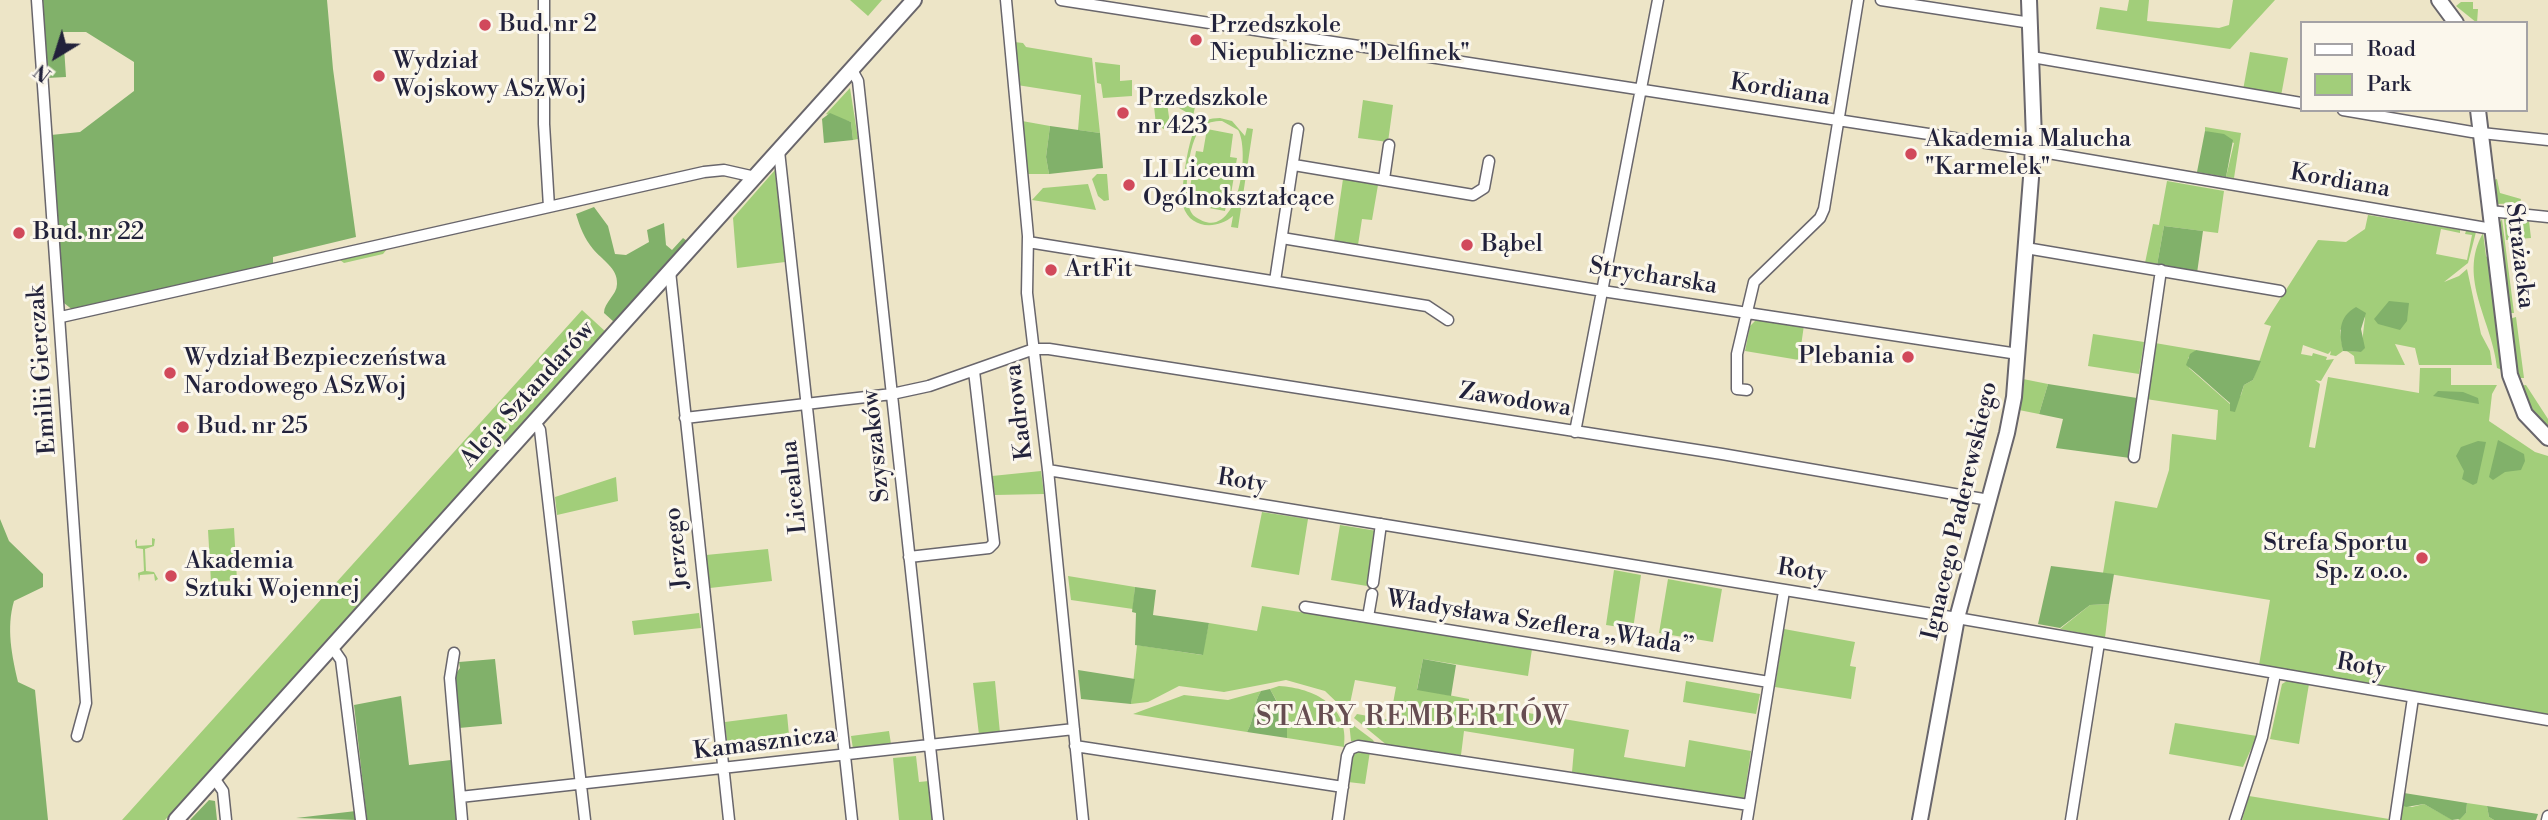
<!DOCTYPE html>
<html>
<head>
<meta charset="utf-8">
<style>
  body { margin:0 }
  #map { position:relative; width:2548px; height:820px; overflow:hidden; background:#ede5c7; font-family:"Libre Bodoni",serif }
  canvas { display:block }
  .legend { position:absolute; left:2300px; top:21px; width:228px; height:91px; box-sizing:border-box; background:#fbf7ec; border:2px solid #a4a2a5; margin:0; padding:9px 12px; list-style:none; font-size:21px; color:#22223b }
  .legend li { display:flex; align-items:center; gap:14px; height:35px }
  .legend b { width:35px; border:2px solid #a4a2a5 }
  .north { position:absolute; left:21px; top:21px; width:70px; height:70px; -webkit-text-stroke:5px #fbf7ec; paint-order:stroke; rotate:218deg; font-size:19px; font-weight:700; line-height:28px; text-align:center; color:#22223b }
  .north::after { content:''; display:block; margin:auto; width:24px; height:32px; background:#22223b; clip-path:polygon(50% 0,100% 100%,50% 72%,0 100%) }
</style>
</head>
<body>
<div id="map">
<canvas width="2548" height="820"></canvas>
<ul class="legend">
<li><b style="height:9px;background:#fff"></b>Road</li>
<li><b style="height:19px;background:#a2ce7a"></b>Park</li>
</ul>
<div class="north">N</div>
</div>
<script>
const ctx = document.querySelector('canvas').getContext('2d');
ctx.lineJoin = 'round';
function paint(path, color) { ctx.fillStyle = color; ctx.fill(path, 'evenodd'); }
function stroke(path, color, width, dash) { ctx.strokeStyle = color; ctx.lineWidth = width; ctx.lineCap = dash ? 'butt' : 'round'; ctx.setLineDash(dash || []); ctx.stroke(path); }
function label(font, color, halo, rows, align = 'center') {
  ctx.font = font + ' "Libre Bodoni",serif'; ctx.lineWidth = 6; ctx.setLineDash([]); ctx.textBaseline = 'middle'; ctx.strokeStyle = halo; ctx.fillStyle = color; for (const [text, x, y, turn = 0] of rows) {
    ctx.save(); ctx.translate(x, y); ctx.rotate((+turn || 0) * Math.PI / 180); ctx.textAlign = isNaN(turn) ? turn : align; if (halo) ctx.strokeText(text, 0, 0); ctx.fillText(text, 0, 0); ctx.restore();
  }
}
const green = new Path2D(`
  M850,0H882L868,16Z
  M2129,0H2149L2147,21L2219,28L2229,25L2233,0H2275L2230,49L2096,29L2100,7L2127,11Z
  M2461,2H2473V9H2478L2477,23L2456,6Z
  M1014,42L1023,43L1026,47L1092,58L1100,133L1078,130L1081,95L1017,85Z
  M2250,52L2288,58L2281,96L2243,90Z
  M1095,62L1120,65V81L1132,80V96L1103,98L1101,84L1097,83Z
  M850,88L858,139L853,140L851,122L826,114Z
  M1196,92L1198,94L1193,116L1179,108Z
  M1162,100L1167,103L1170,124L1164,129L1156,125L1154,106Z
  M1363,100L1393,105L1388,142L1358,138Z
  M1220,118L1232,121L1245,136L1247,128L1253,129L1238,228L1231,227L1233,216C1217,230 1190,229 1183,206C1180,194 1188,140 1195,129C1201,121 1210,118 1220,118ZM1222,121L1238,130C1251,151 1238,251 1193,215C1181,201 1188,141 1201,128C1207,122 1214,121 1222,121Z
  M1022,121L1050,126L1046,157L1049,174H1026Z
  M2205,127L2241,133L2234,178L2226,177L2234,143L2205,131Z
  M1207,129L1233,134L1230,157L1237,158L1229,206H1226L1225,211L1193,205L1194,201L1188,200L1196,151L1203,152Z
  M775,170L785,262L737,268L733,218Z
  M1097,174H1107L1109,200L1104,201L1098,196L1092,179Z
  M1343,179L1378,185L1372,220L1362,219L1358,245L1334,241Z
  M2497,179L2500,193L2521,199L2520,203L2497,204L2494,180Z
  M2167,181L2224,191L2218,233L2164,226L2157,265L2145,263L2153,224L2159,225Z
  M1088,184L1096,210L1032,200L1043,188Z
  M2368,215L2460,230V233L2441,229L2436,254L2467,260L2472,235L2465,234L2466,231L2476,232L2468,263L2444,282L2459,276L2467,269L2481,334L2490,351L2492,365H2419L2415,348L2395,344L2405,365L2355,364L2354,356L2347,351L2361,352L2365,317L2340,330L2343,351L2336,356L2330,355L2331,351L2328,354L2303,345L2301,354L2312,356L2313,353L2327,357L2326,360L2334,359L2321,381L2315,380L2320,384L2309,447L2315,448L2328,377L2419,393L2420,368H2451V385H2497L2492,394L2489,421L2535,452L2548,456V715L2259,665L2270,600L2103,573L2115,501L2157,508L2169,470L2172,434L2216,440L2218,410L2146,399L2155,343L2196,350L2188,358L2189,368L2230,404L2241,395L2244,385L2253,380L2271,326L2264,324L2318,240L2346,242L2365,229Z
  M2502,219L2514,313H2510L2499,224Z
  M2504,219L2526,223L2529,221L2531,238L2506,240Z
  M2483,233L2486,256L2492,263L2502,370L2497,368C2493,322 2457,279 2483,233Z
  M387,249L383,254L344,263L340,260Z
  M582,310L606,332L165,820H122Z
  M2516,317L2524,378H2516L2509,319Z
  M1757,319L1804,325L1799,360L1745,351L1750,326Z
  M2093,334L2144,342L2139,374L2088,366Z
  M2023,379L2048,384L2039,414L2019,410Z
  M2526,385L2548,419V431L2533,416L2518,386Z
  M1041,471L1044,494L995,495L992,476Z
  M616,477L618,501L557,515L555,497Z
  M1262,512L1308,519L1299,575L1251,567Z
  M1340,525L1377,531L1367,586L1331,580Z
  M234,528L237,580L211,582L208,530Z
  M152,538L155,539L154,546L145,549L146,571L154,572L158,579L155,581L154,574L140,575L139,582L138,573L144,571L143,549L136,548L135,541L137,539V546L152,545Z
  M768,549L772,581L710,588L706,555Z
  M1614,570L1641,575L1633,629L1606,625Z
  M1068,576L1135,587L1133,609L1071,600Z
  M1668,579L1722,589L1713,642L1659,633Z
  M2109,604L2105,638L2060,629L2090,605Z
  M1262,606L1532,649L1528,676L1423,659L1417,689L1469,699V703L1629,730L1624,757L1685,767L1689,740L1751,751L1744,799L1572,772L1574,749L1464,731L1461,755L1388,746L1354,718L1357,714L1390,720L1396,687L1355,680L1348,713L1325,691L1286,680L1224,692L1179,686L1148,702L1131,704L1137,645L1202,655L1209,623L1257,631Z
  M699,613L701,628L634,635L632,621Z
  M1784,629L1855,642L1850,666L1856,667L1851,699L1775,687Z
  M995,681L1000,733L979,735L973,683Z
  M1686,681L1760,694L1756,714L1683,702Z
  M2287,681L2309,684L2299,744L2270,739L2282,684Z
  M1279,686C1314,688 1350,706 1344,747L1287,738L1285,716L1270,689Z
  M1261,691C1253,703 1255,718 1247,732L1133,714L1184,695L1228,700Z
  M787,714L789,735L727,742L725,722Z
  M1349,722L1373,740L1375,744L1351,741Z
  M2175,723L2257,736L2243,767L2169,754Z
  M889,731L891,744L853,749L851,736Z
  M1357,750L1370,751L1365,784L1348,782L1350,756Z
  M916,756L919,782L929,781L932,820H899L893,758Z
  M2249,796L2389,819L2388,820H2242Z
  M2467,803L2487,806L2489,817L2494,820H2458L2466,813Z
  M2424,804L2453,820H2400L2402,805L2412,807Z`);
const forest = new Path2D(`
  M43,0H327L333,69L356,237L273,257V266L74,311L64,303L51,135L80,132L134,91V62L86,32H63L66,77L47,78Z
  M830,113L851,122L853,140L824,143L822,119Z
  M1050,126L1100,133L1103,168L1049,174L1046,157Z
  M2205,131L2224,134L2233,140L2226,177L2197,172Z
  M594,207L608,226L615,254L626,255L649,242L647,230L664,223L666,245L672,250L683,238L687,241L614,322L604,313C604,302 617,295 617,284C618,268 602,260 593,249C584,238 580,227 576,214Z
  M2164,226L2203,231L2197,273L2157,265Z
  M2389,301L2409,303L2407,321L2400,330L2378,324L2374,319Z
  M2356,307L2366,313L2361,329L2365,348L2361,352L2343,351C2339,333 2338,317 2356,307Z
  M2196,350L2261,361L2253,380L2244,385L2235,412L2230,411V403C2215,390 2202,378 2186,365L2190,354Z
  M2048,384L2137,398L2130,458L2056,448L2063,419L2039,414Z
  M2438,391L2463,392L2478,398L2479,404L2433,396Z
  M2498,440L2524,454L2525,461L2521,470L2505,472L2493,480L2489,477Z
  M2478,441L2486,442L2477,483L2473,485L2462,479L2464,471L2456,456L2461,447Z
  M0,519L9,541L43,574V587L14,601C6,628 12,656 18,682L35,690L48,820H0Z
  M2051,566L2114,574L2109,604L2090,605L2060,628L2038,624Z
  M1135,587L1156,590L1153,615L1209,623L1203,655L1135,645L1136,613L1132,612Z
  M495,659L502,724L459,728L454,676L460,668L459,662Z
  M1423,659L1456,665L1451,696L1417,690Z
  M1078,670L1135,679L1131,704L1081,699Z
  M1270,689L1287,721V738L1247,732C1255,718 1253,703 1261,691Z
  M401,696L409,765L451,760L457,820H367L354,705Z
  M2404,793L2467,803L2466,813L2460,819L2452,820L2424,804L2406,807L2402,805Z
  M209,800L215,801L217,820H190Z
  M2487,806L2538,814L2536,820H2494L2489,817Z
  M356,811L357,820L296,818Z`);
const street = new Path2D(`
  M37,0L86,703L77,736
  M544,0V124L549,207
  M1006,0L1028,236L1027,293L1048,470L1083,820
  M1061,0L2019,148L2492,229
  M1881,0L2031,23
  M2032,57L2301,103
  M852,70L858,81L938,820
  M2343,110L2472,132L2548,140
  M779,151L852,820
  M1294,165L1473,195L1484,188L1489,161
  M1384,179L1389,145
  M2490,211L2548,217
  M1282,238L1609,292L2018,354
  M1028,242L1427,306L1448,320
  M2026,248L2280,291
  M670,271L729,820
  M1275,281L1298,129
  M61,317L704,172L724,170L755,177
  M1747,390L1737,389V354L1754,282L1820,218L1824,209L1858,0
  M685,418L892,394L929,386L1034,349H1049L1722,454L1989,500
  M535,422L540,430L585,820
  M1575,432L1658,0
  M2134,457L2161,270
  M1048,470L1957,618L2548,720
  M909,557L989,548L994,543L974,371
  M1373,583L1381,524
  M1305,607L1769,682
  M1368,617L1372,594
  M332,647L341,660L361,820
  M454,653L450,678L462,820
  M1075,746L1343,787
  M214,778L223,791L226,820
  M460,797L1074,729
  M1338,820L1347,756L1350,749L1358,746L1749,805
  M1747,820L1784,591
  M2071,820L2099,643
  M2235,820L2262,737L2275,674
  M2395,820L2413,698
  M2547,820L2548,816`);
const secondary = new Path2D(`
  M2439,0L2456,23
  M2478,110L2510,375L2525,414L2548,438
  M176,820L914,0
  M1920,820L1957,618L2007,433L2014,397L2034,139L2029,0`);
const markers = [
  [485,25,7,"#d1495b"],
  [1196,40,7,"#d1495b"],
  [379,76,7,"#d1495b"],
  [1123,113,7,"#d1495b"],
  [1911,154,7,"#d1495b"],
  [1129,185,7,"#d1495b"],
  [19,233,7,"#d1495b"],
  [1467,245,7,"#d1495b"],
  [1051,270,7,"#d1495b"],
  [1908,357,7,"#d1495b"],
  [170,373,7,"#d1495b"],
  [183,427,7,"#d1495b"],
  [2422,558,7,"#d1495b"],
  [171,576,7,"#d1495b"]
];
const poiNames = [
  ["Bud. nr 2",499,25],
  ["Przedszkole",1210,26],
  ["Niepubliczne \"Delfinek\"",1210,54],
  ["Wydział",393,62],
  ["Wojskowy ASzWoj",393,90],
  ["Przedszkole",1137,99],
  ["nr 423",1137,127],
  ["Akademia Malucha",1925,140],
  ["\"Karmelek\"",1925,168],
  ["LI Liceum",1143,171],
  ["Ogólnokształcące",1143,199],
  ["Bud. nr 22",33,233],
  ["Bąbel",1481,245],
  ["ArtFit",1065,270],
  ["Plebania",1894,357,"right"],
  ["Wydział Bezpieczeństwa",184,359],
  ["Narodowego ASzWoj",184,387],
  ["Bud. nr 25",197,427],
  ["Strefa Sportu",2408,544,"right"],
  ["Sp. z o.o.",2408,572,"right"],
  ["Akademia",185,562],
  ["Sztuki Wojennej",185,590]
];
const streetNames = [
  ["Kordiana",1780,91,9],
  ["Kordiana",2340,182,10],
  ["Strażacka",2519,256,83],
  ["Strycharska",1653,277,9],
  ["Emilii Gierczak",43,370,-94],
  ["Aleja Sztandarów",528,395,-48],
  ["Zawodowa",1515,401,9],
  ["Kadrowa",1020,412,-97],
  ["Szyszaków",877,446,-96],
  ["Roty",1242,482,9],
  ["Licealna",795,487,-96],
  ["Ignacego Paderewskiego",1961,511,-77],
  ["Jerzego",678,548,-96],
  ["Roty",1802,572,9],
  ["Władysława Szeflera „Włada”",1540,624,9],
  ["Roty",2361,667,10],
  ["Kamasznicza",765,744,-7]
];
const quarterNames = [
  ["STARY REMBERTÓW",1413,718]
];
paint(green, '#a2ce7a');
paint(forest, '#81b16a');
stroke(street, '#69666c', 13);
stroke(secondary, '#69666c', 18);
stroke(street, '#fff', 10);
stroke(secondary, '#fff', 14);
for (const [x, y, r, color] of markers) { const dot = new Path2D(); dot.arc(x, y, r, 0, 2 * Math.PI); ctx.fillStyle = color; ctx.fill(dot); stroke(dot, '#fbf7ec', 2.5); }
label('24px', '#22223b', '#fbf7ec', poiNames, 'left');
label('24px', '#22223b', '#fbf7ec', streetNames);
ctx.letterSpacing = '2px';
label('28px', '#664d51', '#fbf7ec', quarterNames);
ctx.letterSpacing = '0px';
</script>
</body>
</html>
